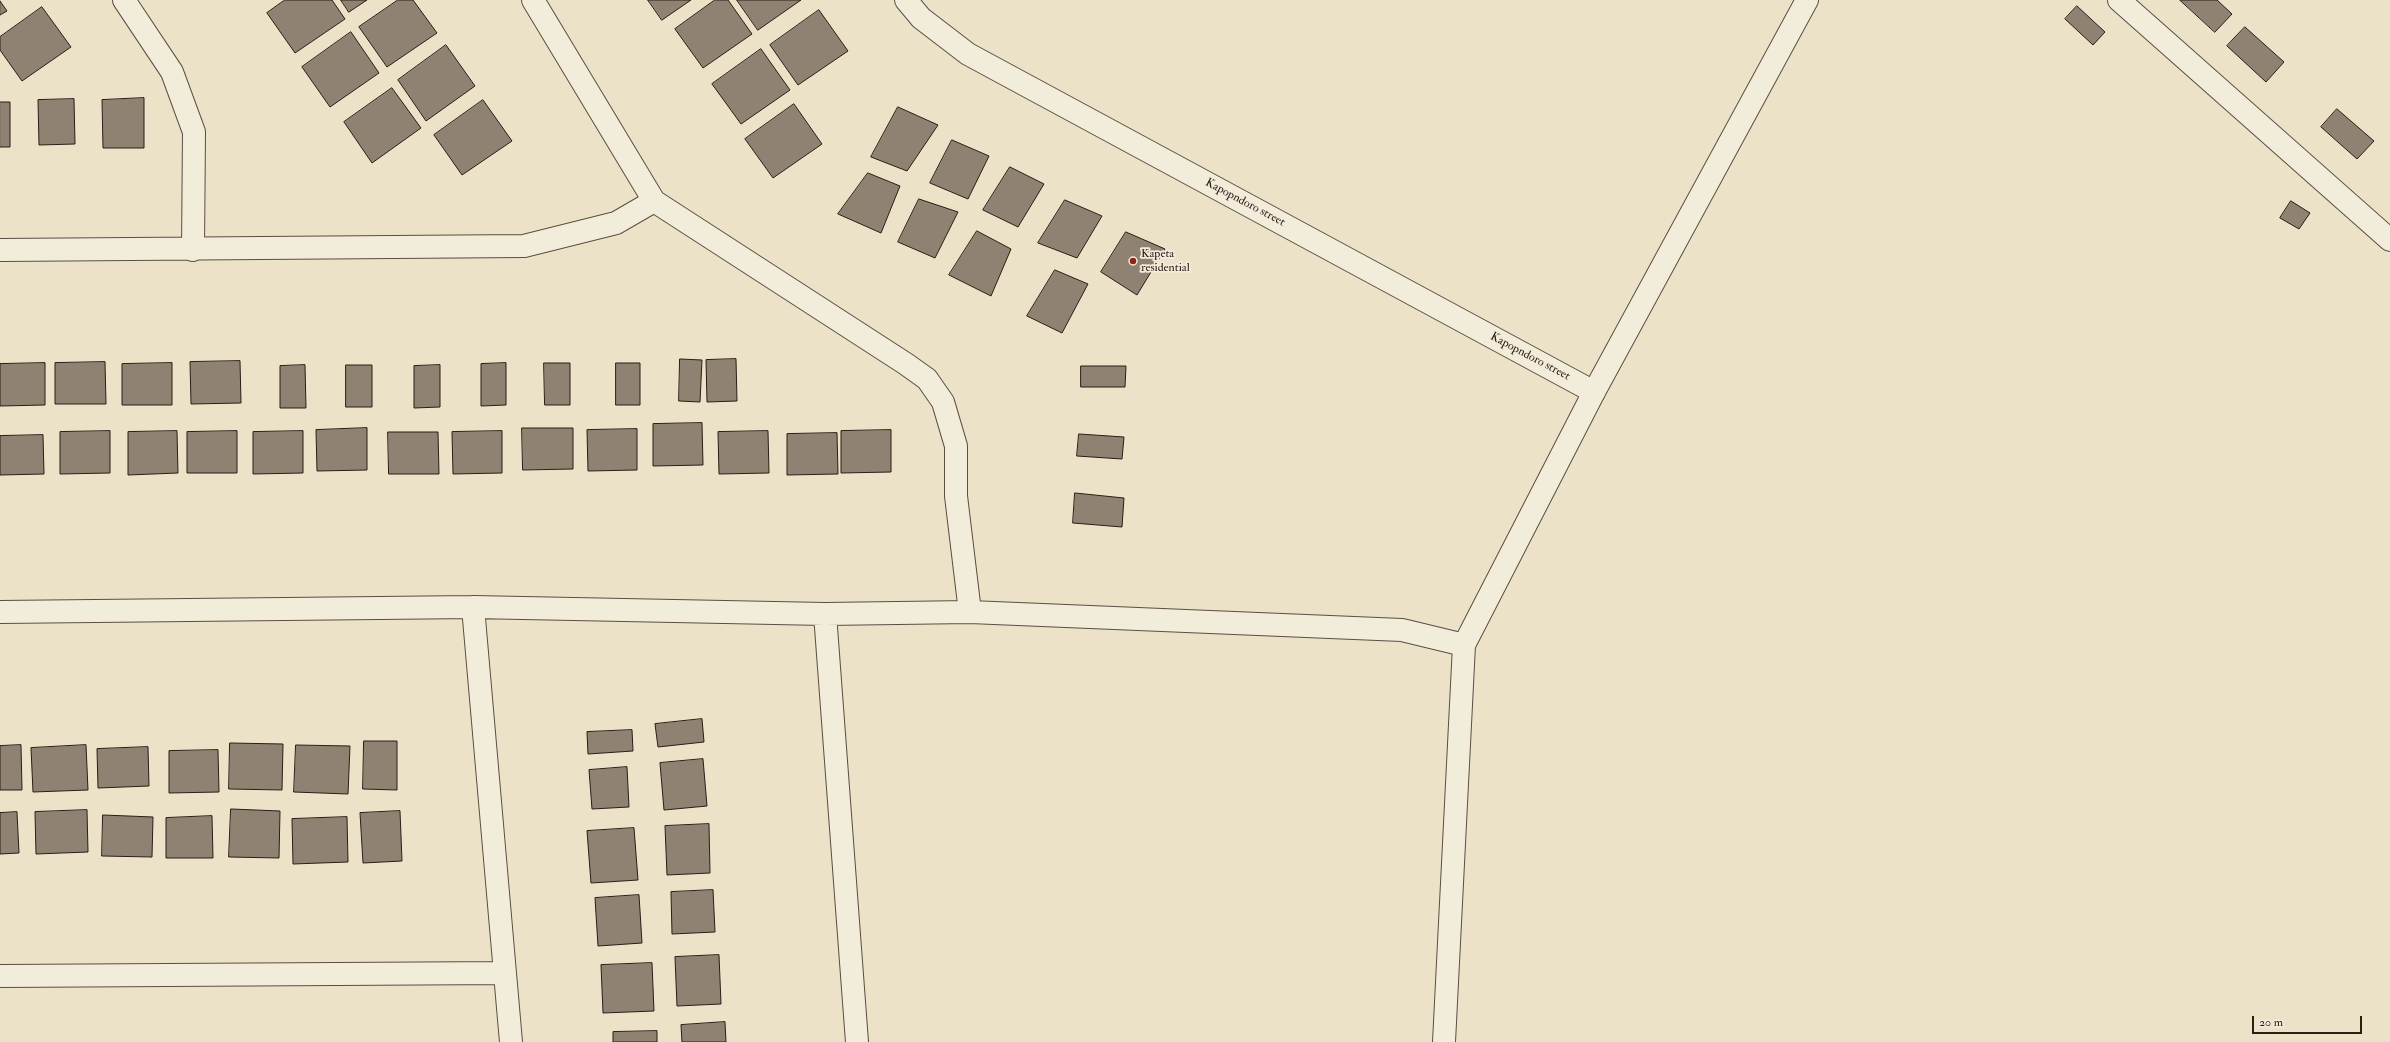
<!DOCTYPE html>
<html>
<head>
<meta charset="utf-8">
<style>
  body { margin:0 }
  #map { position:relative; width:2390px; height:1042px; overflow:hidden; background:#ebe2c8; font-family:"IM FELL Double Pica",serif }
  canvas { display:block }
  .scale { position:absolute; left:2252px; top:1016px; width:110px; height:18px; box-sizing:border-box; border:2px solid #2e1b14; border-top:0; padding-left:5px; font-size:12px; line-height:14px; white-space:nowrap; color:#2e1b14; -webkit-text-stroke:3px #f2ecdb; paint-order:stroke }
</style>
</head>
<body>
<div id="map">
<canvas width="2390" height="1042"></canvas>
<div class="scale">20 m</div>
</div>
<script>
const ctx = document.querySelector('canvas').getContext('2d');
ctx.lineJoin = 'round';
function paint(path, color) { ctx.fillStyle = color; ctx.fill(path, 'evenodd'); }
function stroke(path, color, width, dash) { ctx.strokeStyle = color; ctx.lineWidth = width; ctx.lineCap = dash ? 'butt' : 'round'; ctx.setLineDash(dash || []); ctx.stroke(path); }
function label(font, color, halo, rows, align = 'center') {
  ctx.font = font + ' "IM FELL Double Pica",serif'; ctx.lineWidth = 3.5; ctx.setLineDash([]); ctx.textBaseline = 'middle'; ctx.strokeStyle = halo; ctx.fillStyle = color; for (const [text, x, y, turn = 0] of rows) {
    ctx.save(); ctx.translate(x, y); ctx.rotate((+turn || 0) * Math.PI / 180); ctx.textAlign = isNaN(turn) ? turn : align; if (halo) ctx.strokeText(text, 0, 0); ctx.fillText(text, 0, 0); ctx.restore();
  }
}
const building = new Path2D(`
  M285,0H332L345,19L295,53L267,13Z
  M341,0H367L349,12Z
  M398,0H413L437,33L387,67L359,27Z
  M648,0H691L662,20Z
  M715,0H728L752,34L703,68L675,29Z
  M737,0H801L758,30Z
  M2180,0H2217L2232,14L2215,32Z
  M0,1L7,11L0,15Z
  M2077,6L2105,32L2093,45L2065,19Z
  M42,7L71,47L22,81L0,50V37Z
  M819,10L848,51L798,85L770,45Z
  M2245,27L2284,62L2266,82L2227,46Z
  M351,32L379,73L330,107L302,67Z
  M446,45L475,86L426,121L398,80Z
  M761,49L790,90L741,124L712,84Z
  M392,88L421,128L372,163L344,122Z
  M144,98V148H103L102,100Z
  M74,99L75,144L39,145L38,100Z
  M483,100L512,141L462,175L434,135Z
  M0,102H10V147H0Z
  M794,104L822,144L773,178L745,139Z
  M898,107L938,125L907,171L871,157Z
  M2337,109L2374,141L2357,159L2321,127Z
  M952,140L989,156L968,199L930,183Z
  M1010,167L1044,184L1018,227L983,210Z
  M868,173L900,186L881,233L838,214Z
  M919,199L958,212L935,258L898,242Z
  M1065,200L1102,216L1077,258L1038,243Z
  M2291,201L2310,213L2299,229L2280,218Z
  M977,231L1011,249L991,296L949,275Z
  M1126,232L1165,249L1137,295L1101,272Z
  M1055,270L1088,284L1062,333L1027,316Z
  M680,359L702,360L700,402L679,401Z
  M736,359L737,401L707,402L706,360Z
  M240,361L241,403L191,404L190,362Z
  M105,362L106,404H55V363Z
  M45,363V405L0,406V364Z
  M172,363V405H122V364Z
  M506,363V405L481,406V364Z
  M544,363H570V405H545Z
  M616,363H640V405H616Z
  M305,365L306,408H280V366Z
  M346,365H372V407H346Z
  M440,365V407L414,408V366Z
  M1081,366H1126L1125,387H1081Z
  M702,423L703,465L653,466V424Z
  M367,428V470L317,471L316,430Z
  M522,428H573V469L523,470Z
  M637,429V470L588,471L587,430Z
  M891,430V472L841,473V431Z
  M110,431V473L60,474V432Z
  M177,431L178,473L128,475V432Z
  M237,431V473H187V432Z
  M303,431V473L253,474V432Z
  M502,431V473L453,474L452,432Z
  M768,431L769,473L719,474L718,432Z
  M388,432H438L439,474H389Z
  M837,433L838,474L787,475V434Z
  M1079,434L1124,437L1122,459L1077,456Z
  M43,435L44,474L0,475V436Z
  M1075,493L1124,498L1122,527L1073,523Z
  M702,719L704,742L658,747L655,724Z
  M632,730L633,751L588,754L587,732Z
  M364,741H397V790L363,789Z
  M230,743L283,744L282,790L229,789Z
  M21,745L22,790H0V746Z
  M86,745L88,790L33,792L31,748Z
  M296,745L350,746L348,794L294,792Z
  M148,747L149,786L98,788L97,749Z
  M218,750L219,792L169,793V751Z
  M703,759L707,806L664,810L660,763Z
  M627,767L629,807L592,809L589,770Z
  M231,809L280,811L279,858L229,857Z
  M87,810L88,852L36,854L35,812Z
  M400,811L402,861L363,863L360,813Z
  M17,812L19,853L0,854V813Z
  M103,815L153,817L152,857L102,856Z
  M212,816L213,858H166V818Z
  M347,817L348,862L293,864L292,819Z
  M709,824L710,873L667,875L665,826Z
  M634,828L638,880L591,883L587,831Z
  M713,890L715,932L672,934L671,892Z
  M639,895L642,943L598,946L595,898Z
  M719,955L721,1004L677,1006L675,957Z
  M652,963L654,1011L603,1013L601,965Z
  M725,1022L726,1042H682L681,1025Z
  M657,1031V1042H613V1032Z`);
const minor = new Path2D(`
  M124,0L172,72L194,132L193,250
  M533,0L654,201L906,364L927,379L943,402L956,446V496L970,612
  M906,0L921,18L968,54L1594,392
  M2119,0L2390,240
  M0,250L524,246L616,223L654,201
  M473,607L511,1042
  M0,612L473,607L825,614L970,612L1402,630L1464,645
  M825,614L857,1042
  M0,976L504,973`);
const tertiary = new Path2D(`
  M1444,1042L1464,645L1594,392L1807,0`);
const markers = [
  [1133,261,4,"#8f2418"]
];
const streetNames = [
  ["Kapopndoro street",1245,203,28],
  ["Kapopndoro street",1530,357,28]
];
const poiNames = [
  ["Kapeta",1141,254],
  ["residential",1141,268]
];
paint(building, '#908272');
stroke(building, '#2e1b14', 1);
stroke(minor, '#5d4d41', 24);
stroke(tertiary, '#5d4d41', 24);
stroke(minor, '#f2ecdb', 22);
stroke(tertiary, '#f2ecdb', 22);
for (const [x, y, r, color] of markers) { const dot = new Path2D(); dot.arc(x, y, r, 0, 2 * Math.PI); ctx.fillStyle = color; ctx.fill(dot); stroke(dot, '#f2ecdb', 1.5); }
label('12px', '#2e1b14', '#f2ecdb', streetNames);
label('12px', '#2e1b14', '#f2ecdb', poiNames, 'left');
</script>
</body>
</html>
